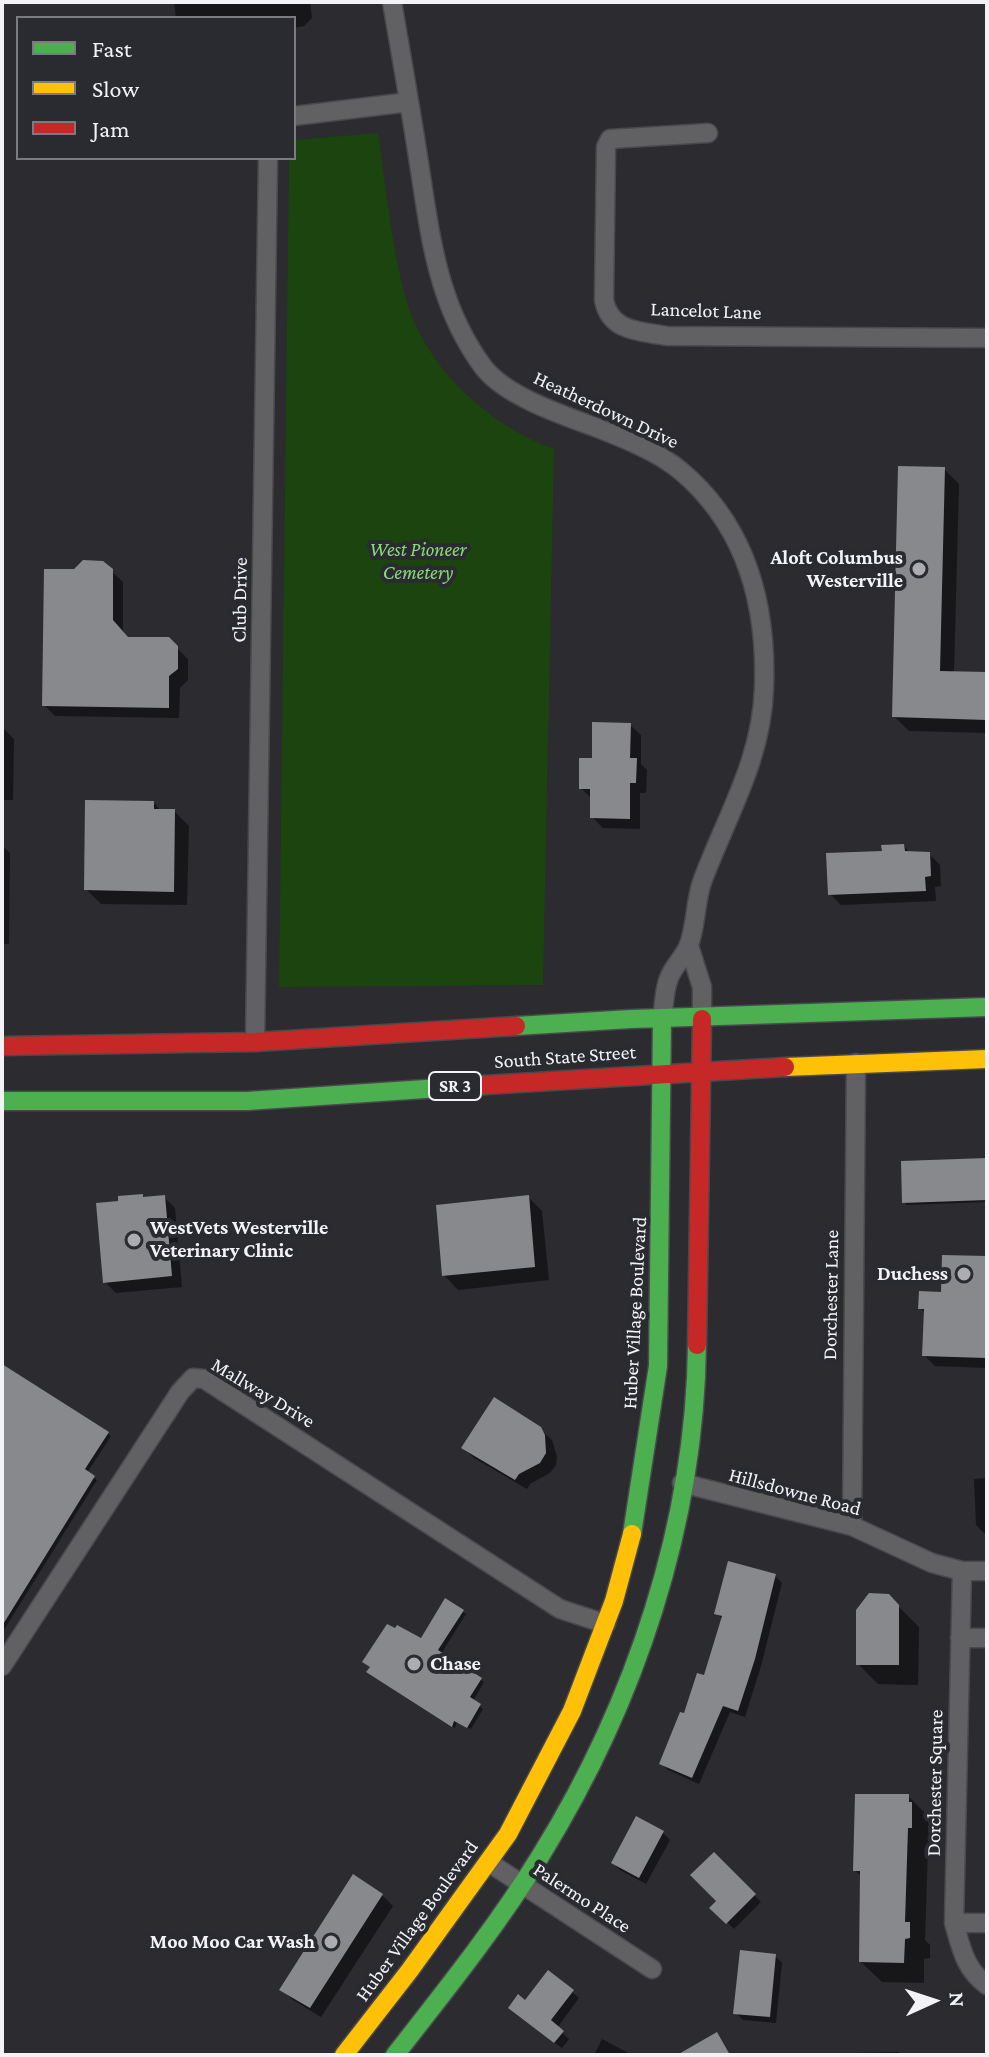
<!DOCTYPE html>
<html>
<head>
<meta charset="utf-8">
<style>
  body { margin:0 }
  #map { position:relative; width:989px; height:2057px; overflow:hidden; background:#2b2b30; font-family:"Crimson Pro",serif }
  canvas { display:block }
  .frame { position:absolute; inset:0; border:4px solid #f2f2f7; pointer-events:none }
  .legend { position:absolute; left:16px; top:16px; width:280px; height:144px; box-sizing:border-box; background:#2a2a31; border:2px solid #7a7a80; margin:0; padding:10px 14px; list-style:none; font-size:24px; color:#f2f2f7 }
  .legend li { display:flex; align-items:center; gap:16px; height:40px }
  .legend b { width:40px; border:2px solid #7a7a80 }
  .north { position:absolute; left:893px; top:1961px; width:80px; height:80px; -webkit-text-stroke:6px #2a2a31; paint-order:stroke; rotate:87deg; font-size:22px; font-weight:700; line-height:32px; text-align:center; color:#f2f2f7 }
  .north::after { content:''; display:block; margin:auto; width:28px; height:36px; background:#f2f2f7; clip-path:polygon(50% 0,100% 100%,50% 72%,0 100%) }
</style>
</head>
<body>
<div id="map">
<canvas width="989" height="2057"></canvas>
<div class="frame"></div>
<ul class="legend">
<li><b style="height:10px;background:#4caf50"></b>Fast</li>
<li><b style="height:10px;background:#ffc107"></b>Slow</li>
<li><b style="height:10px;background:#c62828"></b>Jam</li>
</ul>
<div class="north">N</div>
</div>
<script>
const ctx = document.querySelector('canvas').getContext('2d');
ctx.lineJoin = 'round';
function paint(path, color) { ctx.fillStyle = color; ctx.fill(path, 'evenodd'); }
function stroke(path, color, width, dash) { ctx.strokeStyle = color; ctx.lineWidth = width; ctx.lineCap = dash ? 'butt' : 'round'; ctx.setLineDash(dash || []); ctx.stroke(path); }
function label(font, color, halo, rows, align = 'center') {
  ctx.font = font + ' "Crimson Pro",serif'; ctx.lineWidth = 8; ctx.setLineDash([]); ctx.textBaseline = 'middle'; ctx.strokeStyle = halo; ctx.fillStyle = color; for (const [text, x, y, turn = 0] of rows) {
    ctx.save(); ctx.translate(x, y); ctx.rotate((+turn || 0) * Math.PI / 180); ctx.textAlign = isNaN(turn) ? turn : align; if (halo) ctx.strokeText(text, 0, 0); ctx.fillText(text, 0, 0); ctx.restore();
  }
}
const green = new Path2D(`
  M378,133C386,187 391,243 405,296C425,367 486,424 554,449L543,985L279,987L289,158H294V140Z`);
const shadow = new Path2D(`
  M174,2H310L312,18L304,26L294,28V18H176Z
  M944,469L959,484L954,673L987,674V733L909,731L894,716Z
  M74,571H111L123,582V633L129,639H168L188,659V680L180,688L179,718L55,716L44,705Z
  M630,725L641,735V764L647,770L646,793H640V829L603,828L592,817V799L581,788L594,760Z
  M2,727L14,739L13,800H2Z
  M154,803L161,811H174L189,826L187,905L101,904L86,889Z
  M2,846L10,853L9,944H2Z
  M904,846L910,853L929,854L940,865L941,886L935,887L936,901L841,905L830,894L884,853Z
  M987,1160V1202L907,1205L904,1202Z
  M142,1196L145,1199L164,1197L175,1208L182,1287L116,1293L105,1282L120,1203Z
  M528,1197L542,1211L549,1280L458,1290L444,1275Z
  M944,1257L987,1258V1368L935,1366L924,1355L925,1313L920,1308L943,1294Z
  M2,1367L111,1436L87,1473L97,1480L2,1633Z
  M540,1429L552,1440L557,1457L556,1465L550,1473L530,1484L527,1489L474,1458L463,1448Z
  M987,1478V1536L976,1525L974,1479Z
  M775,1576L782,1583L761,1666L745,1717L730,1712L699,1784L668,1770L661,1763L705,1678L723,1620L717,1613Z
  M888,1596L919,1627L918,1685L878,1684L858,1664Z
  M463,1612L466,1614L441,1654L484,1682L473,1701L483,1709L471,1729L457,1722L455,1728L372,1675Z
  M908,1796L929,1817L932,1825V1848H928L925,1940L930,1945V1958L924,1959V1983L882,1982L861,1962L862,1877L855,1870Z
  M663,1833L670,1840L646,1884L620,1870L613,1863Z
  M714,1855L761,1902L734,1929L712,1908L719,1901Z
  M382,1895L393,1906L321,2017L293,2000L282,1990Z
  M775,1956L782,1963L776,2023L743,2020L736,2013Z
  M572,1992L579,1998L557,2028L569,2039L562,2048L517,2015L526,2002Z
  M602,2039L632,2055H594Z
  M898,2052L902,2055H856V2053Z`);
const building = new Path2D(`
  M898,466L945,467L940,671L987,672V720L892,717Z
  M83,560L103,561L113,569V620L128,637H169L178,646V669L169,676V708L42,706L44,569H74Z
  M592,722L631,723L630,758H637L636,783H630V819L590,818V789H579V758H592Z
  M85,800L154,801V809H175L174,892L84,890Z
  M904,844L905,851L930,852L931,876L925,877L926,891L828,895L826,853L882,851L881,845Z
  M987,1158V1200L902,1203L901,1161Z
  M143,1194V1197L165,1195L172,1276L103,1283L96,1203L118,1201V1196Z
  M529,1195L535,1267L442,1276L436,1205Z
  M942,1255L987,1256L986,1358L922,1356L924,1309H918L919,1291L941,1292Z
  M2,1364L109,1432L85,1469L95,1476L2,1626Z
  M494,1397L541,1427L545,1435L546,1453L540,1463L519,1474L515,1480L461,1448Z
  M728,1561L776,1574L755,1659L738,1711L723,1706L692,1778L659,1764L680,1712L684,1713L697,1673L704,1675L722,1616L714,1614Z
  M869,1593L889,1594L899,1605V1665H856V1610Z
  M445,1598L464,1610L438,1650L482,1678L470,1697L481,1704L467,1728L454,1721L452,1727L366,1672L370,1667L362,1662L387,1624L395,1628L397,1625L421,1638Z
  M855,1794H909V1802H912V1828H908L905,1922H910V1938L905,1939L904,1963L859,1962L860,1871H853Z
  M636,1816L664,1831L639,1878L611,1863Z
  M714,1852L756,1894L726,1924L709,1908L716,1901L690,1875Z
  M353,1874L383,1894L310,2008L279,1990Z
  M740,1950L776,1954L770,2017L733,2014Z
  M548,1970L574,1990L551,2020L564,2031L554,2043L508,2008L518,1994L525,2000Z
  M717,2032L730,2055H677Z`);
const street = new Path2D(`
  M392,2C401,54 410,105 418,157C430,232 436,304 484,368C506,396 562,415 595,427C623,438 657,451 681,471C746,526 767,605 764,688C762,760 726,817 702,882C695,902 696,929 688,947C683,958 673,967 669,978C664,990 664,1006 662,1020
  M294,116L409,102
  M708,133L610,139L606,147L604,300C610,332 640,331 667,336L987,338
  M689,946L702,987V1019
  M255,1042L268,158
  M682,1483L852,1526L932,1563L962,1571H987
  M852,1526L856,1063
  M962,1571L954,1923C961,1947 965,1970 987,1985
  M960,1638H987
  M2,1666L180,1392L193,1378L204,1379L560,1609L606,1624
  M488,1862L652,1969
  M954,1923H987`);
const fast = new Path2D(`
  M516,1026L631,1019L987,1007
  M2,1101H247L485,1085
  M632,1534L658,1366L662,1020
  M395,2055C446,1990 498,1925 541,1855C635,1703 695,1524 697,1345`);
const slow = new Path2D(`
  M785,1067L987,1059
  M344,2055L410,1970L508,1834L572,1711L614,1601L632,1534`);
const jam = new Path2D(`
  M2,1046L255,1042L516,1026
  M485,1085L785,1067
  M697,1345L702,1019`);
const markers = [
  [919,569,8,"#acacb1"],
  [134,1240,8,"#acacb1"],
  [964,1274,8,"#acacb1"],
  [414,1664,8,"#acacb1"],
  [331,1942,8,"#acacb1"]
];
const shields = [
  [455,1086,52]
];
const shieldNames = [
  ["SR 3",455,1086]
];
const streetNames = [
  ["Lancelot Lane",706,311,2],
  ["Heatherdown Drive",606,410,25],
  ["Club Drive",240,600,-89],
  ["South State Street",565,1057,-4],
  ["Dorchester Lane",831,1295,-89],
  ["Huber Village Boulevard",635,1313,-87],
  ["Mallway Drive",263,1393,31],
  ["Hillsdowne Road",795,1492,15],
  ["Dorchester Square",935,1783,-89],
  ["Palermo Place",582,1898,33],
  ["Huber Village Boulevard",417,1921,-54]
];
const parkNames = [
  ["West Pioneer",418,550],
  ["Cemetery",418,573]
];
const poiNames = [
  ["Aloft Columbus",903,558],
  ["Westerville",903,581],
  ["WestVets Westerville",150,1228,"left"],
  ["Veterinary Clinic",150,1251,"left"],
  ["Duchess",948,1274],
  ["Chase",430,1664,"left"],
  ["Moo Moo Car Wash",315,1942]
];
paint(green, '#1b440f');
paint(shadow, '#0007');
paint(building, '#88898d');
stroke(street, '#49494d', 21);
stroke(fast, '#49494d', 21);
stroke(slow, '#49494d', 21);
stroke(jam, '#49494d', 21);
stroke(street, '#616164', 18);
stroke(fast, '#4caf50', 18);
stroke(slow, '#ffc107', 18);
stroke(jam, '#c62828', 18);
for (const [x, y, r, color] of markers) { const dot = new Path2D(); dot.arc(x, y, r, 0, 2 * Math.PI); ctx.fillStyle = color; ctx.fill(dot); stroke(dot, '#2a2a31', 3); }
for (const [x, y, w] of shields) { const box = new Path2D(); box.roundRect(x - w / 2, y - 14, w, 28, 6); ctx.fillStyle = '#2a2a31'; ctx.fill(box); stroke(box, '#f2f2f7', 2); }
label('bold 18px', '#f2f2f7', null, shieldNames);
label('20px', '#f2f2f7', '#2a2a31', streetNames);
label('italic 20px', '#89da76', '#2a2a31', parkNames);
label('bold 20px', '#f2f2f7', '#2a2a31', poiNames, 'right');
</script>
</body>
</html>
